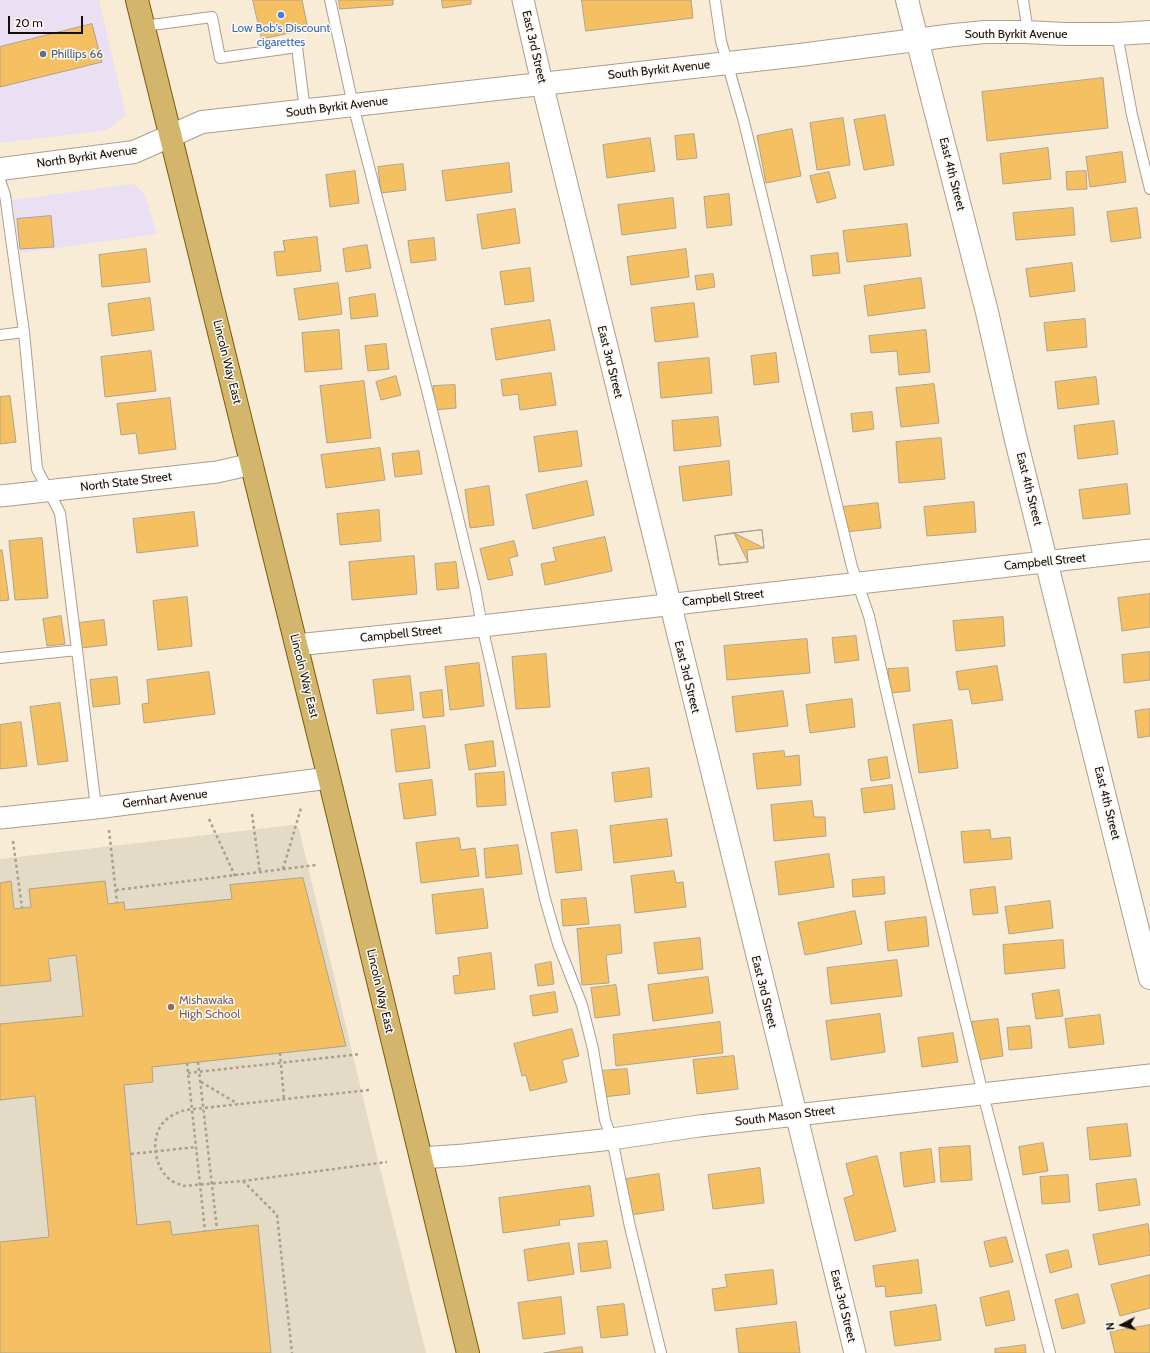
<!DOCTYPE html>
<html>
<head>
<meta charset="utf-8">
<style>
  body { margin:0 }
  #map { position:relative; width:1150px; height:1353px; overflow:hidden; background:#f8ecd7; font-family:Cabin,sans-serif }
  canvas { display:block }
  .north { position:absolute; left:1102px; top:1305px; width:40px; height:40px; -webkit-text-stroke:3px #fdfaf6; paint-order:stroke; rotate:264deg; font-size:11px; font-weight:700; line-height:16px; text-align:center; color:#141009 }
  .north::after { content:''; display:block; margin:auto; width:14px; height:18px; background:#141009; clip-path:polygon(50% 0,100% 100%,50% 72%,0 100%) }
  .scale { position:absolute; left:8px; top:16px; width:75px; height:18px; box-sizing:border-box; border:2px solid #141009; border-top:0; padding-left:5px; font-size:12px; line-height:14px; white-space:nowrap; color:#141009; -webkit-text-stroke:3px #fdfaf6; paint-order:stroke }
</style>
</head>
<body>
<div id="map">
<canvas width="1150" height="1353"></canvas>
<div class="north">N</div>
<div class="scale">20 m</div>
</div>
<script>
const ctx = document.querySelector('canvas').getContext('2d');
ctx.lineJoin = 'round';
function paint(path, color) { ctx.fillStyle = color; ctx.fill(path, 'evenodd'); }
function stroke(path, color, width, dash) { ctx.strokeStyle = color; ctx.lineWidth = width; ctx.lineCap = dash ? 'butt' : 'round'; ctx.setLineDash(dash || []); ctx.stroke(path); }
function label(font, color, halo, rows, align = 'center') {
  ctx.font = font + ' Cabin,sans-serif'; ctx.lineWidth = 3; ctx.setLineDash([]); ctx.textBaseline = 'middle'; ctx.strokeStyle = halo; ctx.fillStyle = color; for (const [text, x, y, turn = 0] of rows) {
    ctx.save(); ctx.translate(x, y); ctx.rotate((+turn || 0) * Math.PI / 180); ctx.textAlign = isNaN(turn) ? turn : align; if (halo) ctx.strokeText(text, 0, 0); ctx.fillText(text, 0, 0); ctx.restore();
  }
}
const commercial = new Path2D(`
  M0,0H99L126,115L107,130L0,143Z
  M133,184L144,193L157,234L20,253L12,200Z`);
const education = new Path2D(`
  M292,825H295L299,829L377,1156L426,1353H0V859Z`);
const building = new Path2D(`
  M253,0H302L308,29L262,39Z
  M339,0H393V5L340,9Z
  M442,0H471V4L443,8Z
  M582,0H691L693,18L586,31Z
  M92,24L102,62L0,87V47Z
  M1103,78L1108,128L987,141L982,92Z
  M885,115L894,165L864,170L854,120Z
  M843,118L850,165L817,170L810,123Z
  M792,129L801,176L766,183L757,136Z
  M694,134L697,158L677,160L675,136Z
  M650,138L655,171L607,178L603,145Z
  M1048,148L1051,179L1003,184L1000,154Z
  M1122,152L1126,182L1090,187L1086,157Z
  M509,163L512,192L446,201L442,171Z
  M403,164L406,190L381,193L378,167Z
  M355,171L359,203L330,207L326,175Z
  M1086,171L1087,189L1067,190L1066,172Z
  M829,172L836,198L817,203L810,176Z
  M729,194L732,225L707,228L704,197Z
  M673,198L676,228L622,235L618,205Z
  M1073,208L1075,235L1016,240L1013,213Z
  M1137,208L1141,238L1111,242L1107,212Z
  M515,209L520,243L482,249L477,215Z
  M51,216L54,247L20,249L17,219Z
  M907,224L911,256L847,262L843,231Z
  M317,237L321,271L277,276L274,252L285,251L283,241Z
  M434,238L436,260L411,263L408,241Z
  M367,245L371,268L346,272L343,249Z
  M146,249L150,282L102,287L99,255Z
  M686,249L689,277L631,285L627,257Z
  M838,253L840,273L813,276L811,256Z
  M1072,263L1075,291L1030,297L1026,269Z
  M530,268L534,301L505,305L500,272Z
  M713,274L715,287L697,290L695,276Z
  M921,278L925,308L868,316L864,286Z
  M338,283L342,314L299,320L294,289Z
  M375,294L378,316L351,319L349,298Z
  M150,298L154,330L112,336L108,304Z
  M694,303L698,337L655,342L651,308Z
  M1085,319L1087,347L1047,351L1044,323Z
  M550,320L555,350L496,360L491,329Z
  M339,330L342,369L305,372L302,333Z
  M926,330L930,372L899,375L897,351L871,353L869,336Z
  M386,344L389,369L368,371L365,346Z
  M151,351L156,391L105,397L101,357Z
  M776,353L779,382L754,385L751,356Z
  M709,358L712,393L661,398L658,363Z
  M551,373L556,405L520,410L518,394L503,396L501,380Z
  M396,376L401,395L381,400L376,382Z
  M1096,377L1099,404L1058,409L1055,382Z
  M364,381L371,438L327,443L320,386Z
  M934,384L939,423L901,427L896,388Z
  M455,385L456,408L434,410L433,386Z
  M10,396L16,442L0,444V397Z
  M170,398L176,449L139,454L136,433L121,435L117,404Z
  M872,412L874,429L853,432L851,414Z
  M718,417L721,446L674,451L672,421Z
  M1114,421L1118,454L1078,459L1074,426Z
  M577,431L582,466L539,472L534,437Z
  M941,438L945,479L899,483L896,442Z
  M380,448L385,480L326,488L321,455Z
  M419,451L422,474L395,477L392,454Z
  M729,461L732,495L683,501L679,467Z
  M587,481L594,515L533,529L526,495Z
  M1127,484L1130,514L1083,519L1079,490Z
  M489,486L494,525L470,528L465,490Z
  M974,502L976,532L927,536L924,507Z
  M878,503L881,528L846,532L843,507Z
  M379,510L381,541L340,545L337,514Z
  M194,512L198,546L137,553L133,519Z
  M762,530L764,548L734,533Z
  M762,530L764,548L747,550L748,562L719,565L715,536Z
  M734,533L748,562L719,565L715,536Z
  M605,537L612,571L545,585L541,564L556,561L553,548Z
  M42,538L48,598L15,600L9,541Z
  M514,541L518,556L509,558L513,575L488,580L480,549Z
  M0,550H2L9,600L0,601Z
  M414,556L417,594L352,600L349,562Z
  M456,562L459,588L437,590L435,564Z
  M1150,594V627L1122,631L1118,598Z
  M187,597L192,646L158,650L153,601Z
  M61,616L65,644L47,646L43,619Z
  M1003,617L1005,646L956,651L953,621Z
  M104,620L107,645L81,648L78,623Z
  M856,636L859,660L835,663L832,638Z
  M807,639L810,673L727,680L724,646Z
  M1150,652V680L1124,683L1122,655Z
  M546,654L550,707L516,709L512,657Z
  M479,663L484,706L450,710L445,667Z
  M997,666L1003,700L972,704L969,689L959,690L956,672Z
  M908,668L910,691L890,693L888,669Z
  M209,672L215,714L144,723L142,704L149,703L147,680Z
  M410,676L414,710L377,714L373,680Z
  M117,677L120,704L93,707L90,680Z
  M442,690L444,716L423,718L420,693Z
  M783,691L788,726L736,732L732,697Z
  M852,699L855,727L810,733L806,705Z
  M60,703L68,761L38,765L30,707Z
  M1150,709V736L1138,738L1135,711Z
  M952,720L958,768L919,773L913,725Z
  M21,722L27,766L0,769V725Z
  M425,726L430,768L396,772L391,730Z
  M493,741L496,766L469,770L465,745Z
  M784,751L785,757L799,755L801,785L757,789L753,754Z
  M887,757L890,778L871,781L868,760Z
  M649,768L652,797L615,802L612,773Z
  M504,772L506,805L477,807L475,774Z
  M432,780L436,815L404,819L399,784Z
  M892,785L895,809L864,813L861,789Z
  M812,801L814,817H825L826,836L774,841L771,805Z
  M667,819L672,856L614,863L610,826Z
  M577,830L582,870L556,873L551,833Z
  M990,830L991,839L1010,837L1012,859L964,863L961,832Z
  M459,838L461,850L475,848L479,876L421,883L416,843Z
  M518,845L522,874L486,878L484,849Z
  M829,854L834,887L779,895L775,862Z
  M674,871L676,883L683,882L686,907L635,913L631,876Z
  M884,877L885,894L853,897L852,880Z
  M303,878L346,1046L152,1067L153,1082L124,1085L137,1225L170,1221L172,1235L258,1225L271,1353H0V1242L49,1237L35,1096L0,1100V1024L83,1016L76,955L48,959L51,981L0,986V883L11,881L14,909L31,907L29,889L105,881L108,904L124,902L125,910L232,899L230,885Z
  M995,887L998,913L973,915L970,890Z
  M483,889L488,928L436,934L432,895Z
  M586,898L589,924L563,926L561,900Z
  M1050,901L1053,928L1009,934L1005,907Z
  M855,911L862,944L805,955L798,923Z
  M926,917L929,946L888,951L885,922Z
  M620,925L622,953L606,955L609,983L582,985L577,929Z
  M700,938L703,969L658,974L654,943Z
  M1063,940L1065,968L1005,974L1003,945Z
  M491,953L495,989L455,994L453,976L460,975L458,958Z
  M897,960L902,996L831,1004L827,968Z
  M551,962L554,984L538,986L535,965Z
  M708,977L713,1013L653,1021L648,985Z
  M616,985L620,1015L595,1018L591,988Z
  M1059,990L1063,1016L1036,1019L1032,994Z
  M555,992L558,1012L533,1016L530,996Z
  M880,1014L885,1052L831,1060L826,1021Z
  M1100,1015L1104,1044L1069,1048L1065,1019Z
  M998,1019L1003,1056L977,1060L972,1022Z
  M720,1022L723,1053L616,1066L613,1035Z
  M1030,1026L1032,1048L1009,1050L1007,1028Z
  M572,1029L579,1056L562,1060L567,1082L530,1091L526,1075L522,1076L514,1044Z
  M953,1033L958,1062L922,1067L918,1038Z
  M734,1056L738,1089L697,1094L693,1060Z
  M627,1069L630,1094L603,1097L600,1071Z
  M1127,1124L1131,1156L1090,1160L1087,1128Z
  M1043,1143L1048,1171L1023,1175L1019,1147Z
  M970,1146L972,1180L941,1182L939,1148Z
  M931,1149L935,1182L904,1187L900,1153Z
  M877,1156L896,1231L855,1241L844,1198L854,1195L846,1164Z
  M760,1168L764,1203L713,1209L708,1175Z
  M659,1174L664,1210L631,1215L626,1179Z
  M1068,1175L1070,1202L1042,1204L1040,1177Z
  M1136,1179L1140,1205L1099,1211L1096,1184Z
  M590,1186L594,1216L559,1220L560,1225L503,1233L499,1198Z
  M1148,1224L1150,1236V1255L1099,1265L1093,1235Z
  M1006,1237L1013,1262L990,1267L984,1242Z
  M607,1241L611,1268L581,1272L578,1244Z
  M569,1243L574,1274L528,1281L524,1250Z
  M1068,1250L1072,1267L1050,1273L1046,1255Z
  M918,1260L922,1293L886,1297L885,1286L876,1287L873,1266Z
  M773,1270L777,1304L715,1311L712,1289L727,1287L725,1275Z
  M1150,1275V1308L1120,1316L1111,1285Z
  M1009,1291L1015,1320L986,1326L980,1298Z
  M1078,1294L1085,1323L1062,1329L1055,1300Z
  M561,1297L565,1334L523,1339L518,1303Z
  M624,1304L628,1335L601,1338L597,1307Z
  M936,1305L941,1340L895,1346L890,1312Z
  M796,1322L800,1353H739L736,1329Z
  M1150,1325V1353H1115L1110,1332Z
  M1025,1345L1026,1353H995V1349Z
  M582,1347L583,1353H544Z`);
const path = new Path2D(`
  M252,814L260,873
  M209,819L235,876
  M109,830L117,903
  M13,841L22,908
  M283,869L301,808
  M116,890L316,865
  M280,1053L284,1099
  M198,1062L217,1229
  M187,1063L205,1231
  M188,1073L361,1054
  M201,1082L238,1104
  M369,1090L185,1110C177,1113 168,1116 162,1124C151,1139 154,1162 166,1176C170,1181 178,1184 184,1186L243,1181L387,1162
  M131,1154L196,1147
  M243,1181L277,1215L292,1353`);
const lane = new Path2D(`
  M330,0L353,105L428,394L475,588L482,626L545,899L558,944L582,1005L593,1049L605,1120L612,1139L630,1227L661,1353
  M715,0L721,41L744,122L852,567L869,616L902,761L983,1094L1050,1353
  M1023,0L1028,32
  M144,26L212,17L220,58L297,47L305,111
  M1117,34L1132,115L1150,189
  M0,180L5,195L24,332L37,469L60,513L77,650L96,808
  M0,335L24,332
  M0,658L77,650`);
const street = new Path2D(`
  M523,0L542,83C645,507 748,931 855,1353
  M0,496L217,472L252,464
  M296,645L482,626L1150,550
  M0,818L96,808L329,778
  M421,1158L464,1155L612,1139L699,1126L1150,1075`);
const secondary = new Path2D(`
  M907,0L987,312L1015,436L1150,978
  M0,169L134,152L202,122L800,55L954,35L985,32H1025L1065,34H1117L1150,32`);
const primary = new Path2D(`
  M137,0L329,778L468,1353`);
const markers = [
  [281,15,4,"#3f7fe0"],
  [43,54,4,"#5c6f8a"],
  [171,1007,4,"#8d6e63"]
];
const shopNames = [
  ["Low Bob's Discount",281,28],
  ["cigarettes",281,42]
];
const streetNames = [
  ["South Byrkit Avenue",1016,34],
  ["East 3rd Street",534,47,77],
  ["South Byrkit Avenue",659,70,-6],
  ["South Byrkit Avenue",337,107,-7],
  ["North Byrkit Avenue",87,157,-8],
  ["East 4th Street",952,174,76],
  ["Lincoln Way East",227,362,76],
  ["East 3rd Street",610,362,76],
  ["North State Street",126,482,-7],
  ["East 4th Street",1029,489,76],
  ["Campbell Street",1045,562,-6],
  ["Campbell Street",723,598,-6],
  ["Campbell Street",401,634,-6],
  ["Lincoln Way East",304,676,76],
  ["East 3rd Street",687,677,76],
  ["Gernhart Avenue",165,799,-7],
  ["East 4th Street",1107,803,76],
  ["Lincoln Way East",380,991,77],
  ["East 3rd Street",764,992,76],
  ["South Mason Street",785,1116,-7],
  ["East 3rd Street",843,1306,76]
];
const serviceNames = [
  ["Phillips 66",51,54]
];
const educationNames = [
  ["Mishawaka",179,1000],
  ["High School",179,1014]
];
paint(commercial, '#eadff3');
paint(education, '#e3dbc6');
paint(building, '#f4c061');
stroke(building, '#aea28e', 1);
stroke(lane, '#ab9f8c', 12);
stroke(street, '#ab9f8c', 23);
stroke(secondary, '#ab9f8c', 24);
stroke(primary, '#7d5b08', 24);
stroke(path, '#a89f8f', 2.5, [3, 3]);
stroke(lane, '#fff', 10);
stroke(street, '#fff', 21);
stroke(secondary, '#fff', 22);
stroke(primary, '#d3b56b', 22);
for (const [x, y, r, color] of markers) { const dot = new Path2D(); dot.arc(x, y, r, 0, 2 * Math.PI); ctx.fillStyle = color; ctx.fill(dot); stroke(dot, '#fdfaf6', 1.5); }
label('12px', '#366cbe', '#fdfaf6', shopNames);
label('12px', '#141009', '#fdfaf6', streetNames);
label('12px', '#4e5e75', '#fdfaf6', serviceNames, 'left');
label('12px', '#785e54', '#fdfaf6', educationNames, 'left');
</script>
</body>
</html>
